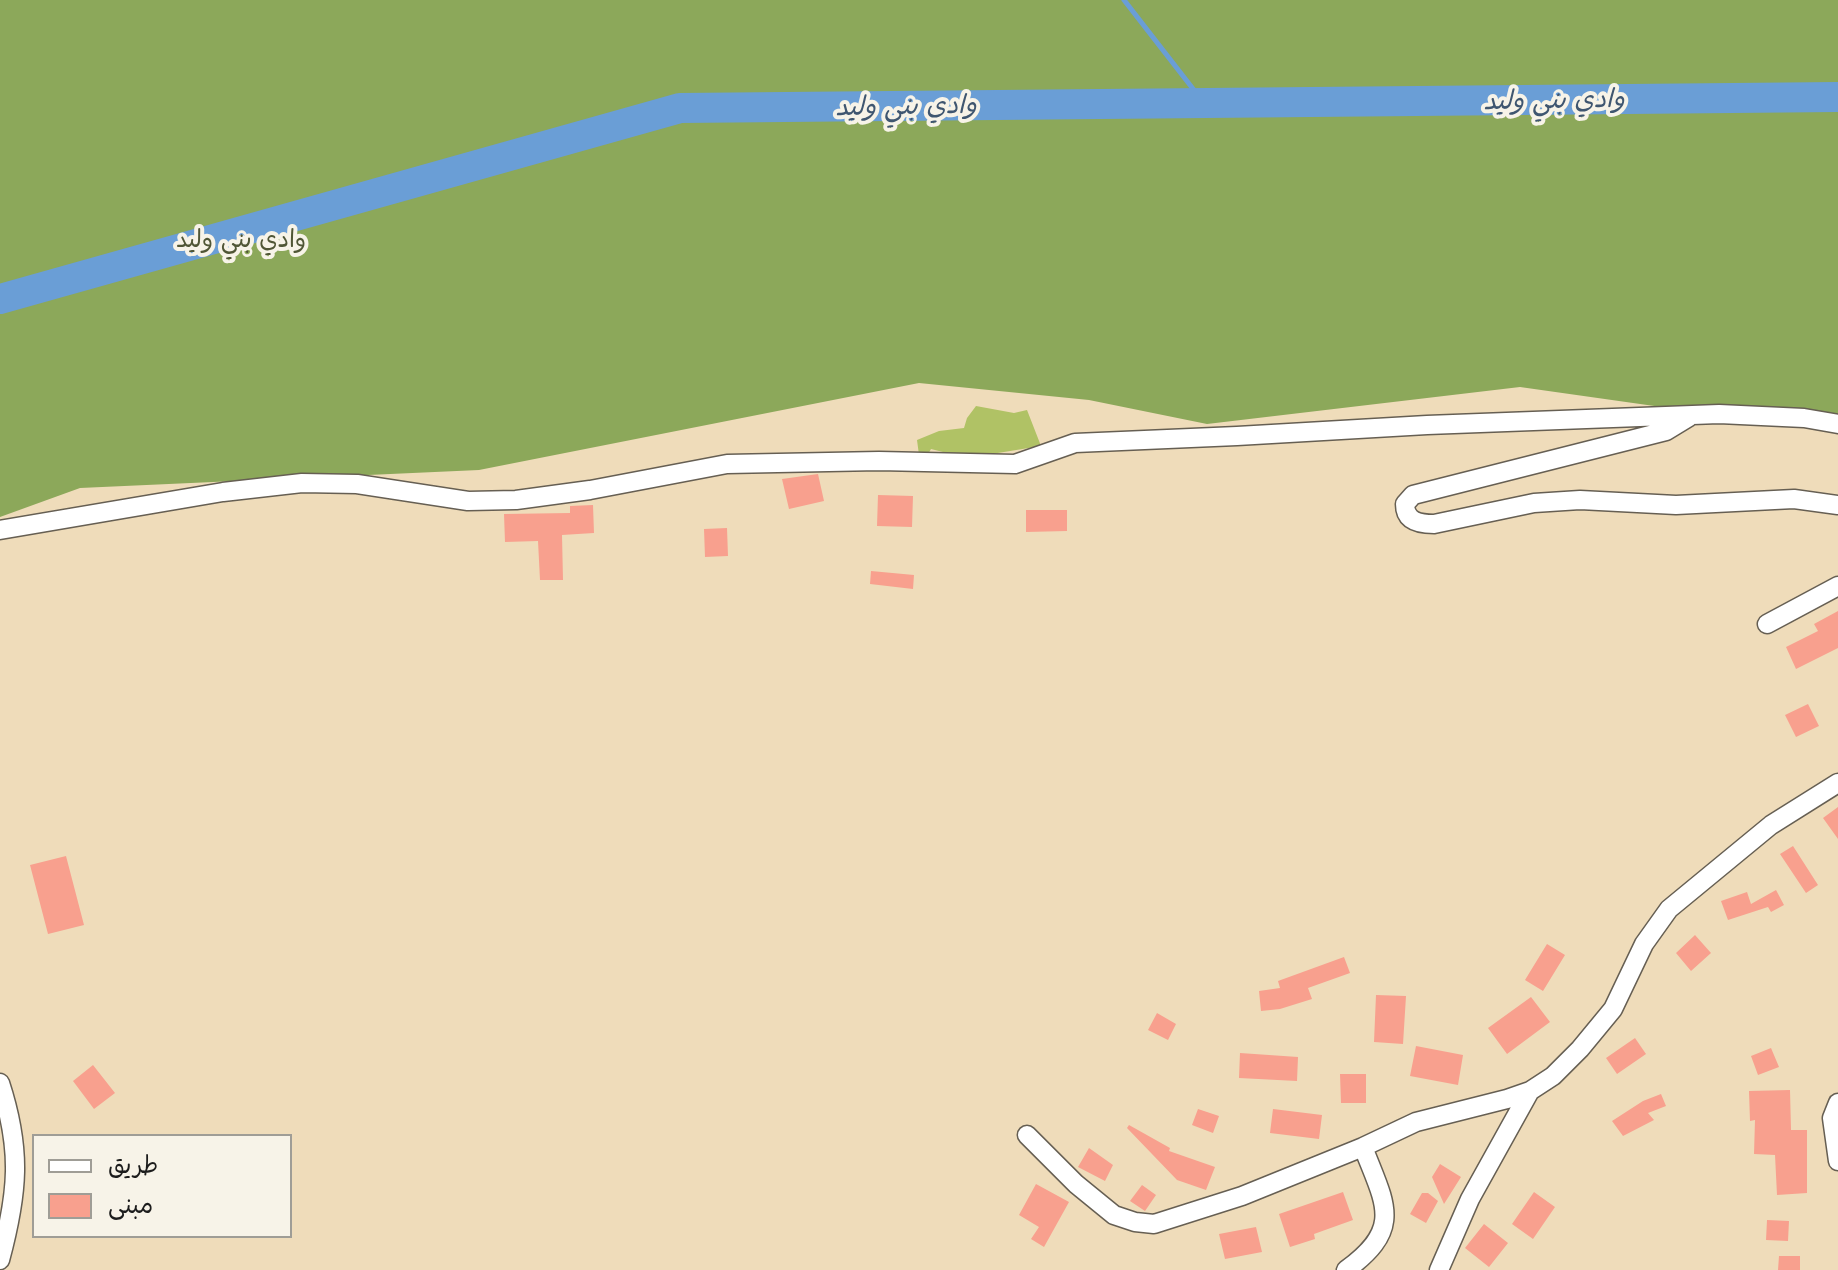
<!DOCTYPE html>
<html>
<head>
<meta charset="utf-8">
<style>
  body { margin:0 }
  #map { position:relative; width:1838px; height:1270px; overflow:hidden; background:#efdcba; font-family:Mali,"Playpen Sans Arabic",sans-serif }
  canvas { display:block }
  .legend { position:absolute; left:32px; top:1134px; width:260px; height:104px; box-sizing:border-box; background:#f7f3e8; border:2px solid #9f9d96; margin:0; padding:10px 14px; list-style:none; font-size:24px; color:#1c1c1c }
  .legend li { display:flex; align-items:center; gap:16px; height:40px }
  .legend b { width:40px; border:2px solid #9f9d96 }
</style>
</head>
<body>
<div id="map">
<canvas width="1838" height="1270"></canvas>
<ul class="legend">
<li><b style="height:10px;background:#fff"></b>طريق</li>
<li><b style="height:22px;background:#f8a08e"></b>مبنى</li>
</ul>
</div>
<script>
const ctx = document.querySelector('canvas').getContext('2d');
ctx.lineJoin = 'round';
function paint(path, color) { ctx.fillStyle = color; ctx.fill(path, 'evenodd'); }
function stroke(path, color, width, dash) { ctx.strokeStyle = color; ctx.lineWidth = width; ctx.lineCap = dash ? 'butt' : 'round'; ctx.setLineDash(dash || []); ctx.stroke(path); }
function label(font, color, halo, rows, align = 'center') {
  ctx.font = font + ' Mali,"Playpen Sans Arabic",sans-serif'; ctx.lineWidth = 8; ctx.setLineDash([]); ctx.textBaseline = 'middle'; ctx.strokeStyle = halo; ctx.fillStyle = color; for (const [text, x, y, turn = 0] of rows) {
    ctx.save(); ctx.translate(x, y); ctx.rotate((+turn || 0) * Math.PI / 180); ctx.textAlign = isNaN(turn) ? turn : align; if (halo) ctx.strokeText(text, 0, 0); ctx.fillText(text, 0, 0); ctx.restore();
  }
}
const green = new Path2D(`
  M976,406L1014,413L1027,410L1041,446L967,458L931,449L927,456L919,455L917,440L939,431L964,428L967,418Z`);
const forest = new Path2D(`
  M0,0H1838V432L1520,387L1207,424L1089,400L919,383L479,470L80,488L0,517Z`);
const stream = new Path2D(`
  M1124,0L1204,103`);
const river = new Path2D(`
  M0,299L680,108L1838,97`);
const building = new Path2D(`
  M818,474L824,501L789,509L782,479Z
  M878,495L913,496L912,527L877,526Z
  M593,505L594,533L562,535L563,580H540L538,541L505,542L504,514L570,513V506Z
  M1026,510H1067V531L1026,532Z
  M727,528L728,556L705,557L704,529Z
  M871,571L914,575L913,589L870,584Z
  M1838,611V648L1796,669L1786,647L1818,631L1814,624Z
  M1808,704L1819,726L1796,737L1785,715Z
  M1838,807V839L1823,818Z
  M1793,846L1818,885L1806,893L1780,854Z
  M66,856L84,925L48,934L30,865Z
  M1776,890L1784,905L1771,912L1768,907L1728,920L1721,901L1747,892L1751,904Z
  M1695,935L1711,953L1691,971L1676,953Z
  M1547,944L1565,955L1543,991L1525,980Z
  M1344,957L1350,973L1308,988L1312,999L1280,1009L1261,1011L1259,991L1280,988L1278,981Z
  M1376,995L1406,996L1403,1044L1374,1042Z
  M1531,997L1550,1022L1507,1054L1488,1028Z
  M1157,1013L1176,1024L1168,1040L1148,1030Z
  M1635,1038L1646,1054L1617,1074L1606,1058Z
  M1416,1046L1463,1055L1458,1085L1410,1076Z
  M1771,1048L1779,1067L1758,1075L1751,1056Z
  M1240,1053L1298,1057L1297,1081L1239,1078Z
  M93,1065L115,1093L94,1109L73,1081Z
  M1340,1074H1366V1103H1341Z
  M1790,1090L1791,1130H1807V1193L1777,1195L1775,1155L1754,1154L1755,1120L1750,1121L1749,1091Z
  M1661,1094L1666,1106L1648,1113L1654,1120L1623,1136L1612,1121L1643,1101Z
  M1198,1109L1219,1116L1213,1133L1192,1125Z
  M1273,1109L1322,1115L1319,1139L1270,1133Z
  M1129,1125L1170,1148L1169,1151L1215,1167L1206,1190L1177,1180L1127,1128Z
  M1089,1148L1113,1165L1105,1181L1078,1167Z
  M1440,1164L1461,1177L1444,1204L1432,1177Z
  M1036,1184L1069,1202L1044,1247L1031,1239L1039,1227L1019,1215Z
  M1142,1185L1156,1195L1145,1211L1130,1201Z
  M1343,1192L1353,1220L1314,1234L1315,1239L1290,1247L1279,1214Z
  M1534,1192L1555,1207L1533,1239L1512,1224Z
  M1422,1193H1428L1438,1201L1426,1223L1410,1214Z
  M1767,1220L1789,1221L1788,1241L1766,1240Z
  M1484,1224L1508,1243L1489,1267L1465,1248Z
  M1256,1227L1262,1252L1225,1259L1219,1234Z
  M1779,1256H1800V1270H1778Z`);
const minor = new Path2D(`
  M1689,417L1666,431L1413,495L1405,504C1405,522 1420,524 1434,524L1534,503L1580,500L1676,505L1794,499L1838,505
  M0,530L223,492L302,483L357,484L468,501L516,500L590,490L727,464L879,461L1015,464L1075,443L1237,436L1427,425L1719,414L1804,418L1838,424
  M1767,624L1838,586
  M0,1083C22,1150 18,1193 0,1260
  M1838,1103L1832,1118L1838,1161
  M1027,1135L1076,1184L1114,1215L1135,1222L1154,1224L1242,1196L1363,1147L1416,1122L1507,1099L1530,1091L1553,1076L1580,1049L1613,1009L1644,944L1669,909L1771,825L1838,783
  M1346,1270C1404,1228 1385,1204 1363,1147
  M1439,1270L1470,1199L1530,1091`);
const parkNames = [
  ["وادي بني وليد",241,240]
];
const waterNames = [
  ["وادي بني وليد",1554,100,-1],
  ["وادي بني وليد",906,106,-1]
];
paint(green, '#b0c265');
paint(forest, '#8ca85a');
stroke(stream, '#6a9ed6', 5);
stroke(river, '#6a9ed6', 30);
paint(building, '#f8a08e');
stroke(minor, '#665f53', 21);
stroke(minor, '#fff', 18);
label('24px', '#505636', '#f7f3e8', parkNames);
label('italic 26px', '#3f5670', '#f7f3e8', waterNames);
</script>
</body>
</html>
